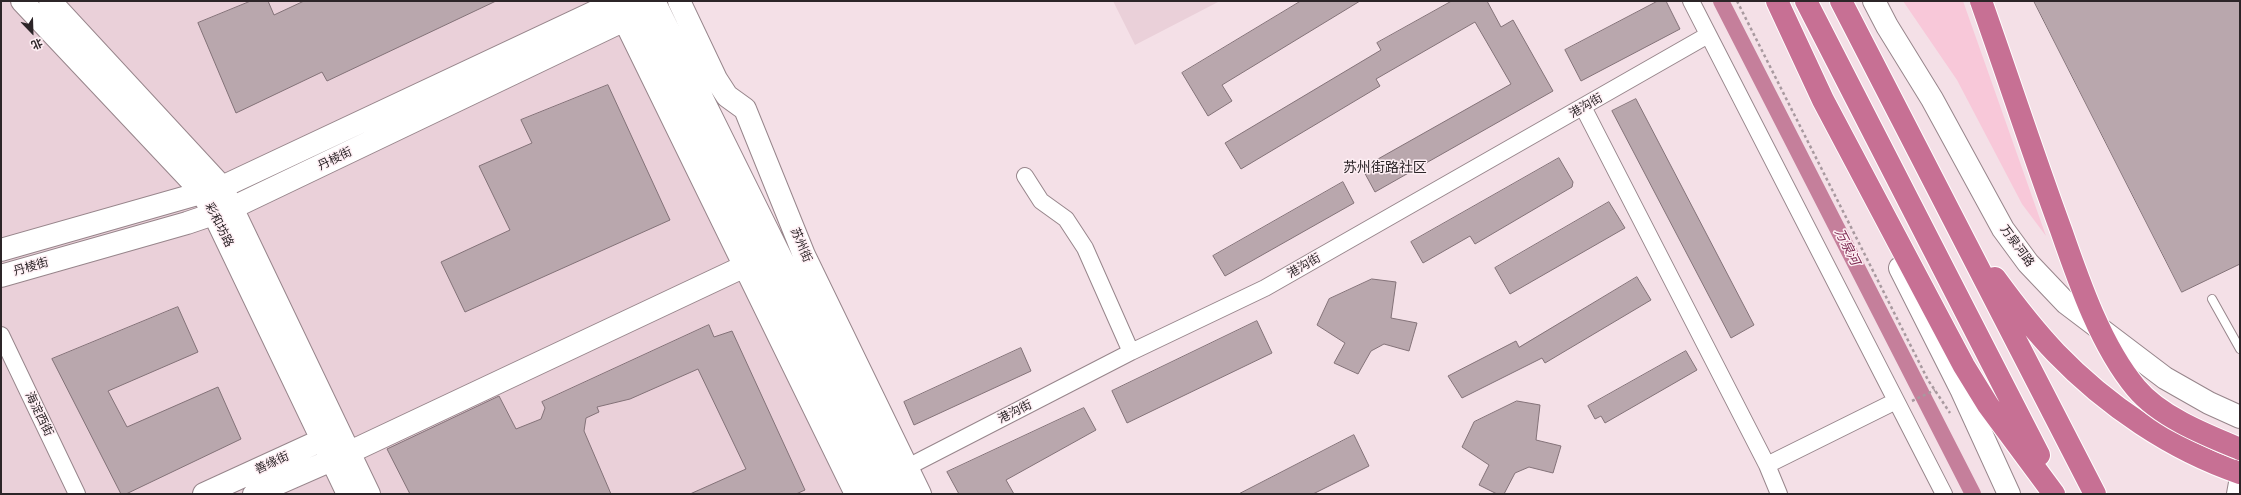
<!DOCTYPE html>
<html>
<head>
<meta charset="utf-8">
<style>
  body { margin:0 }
  #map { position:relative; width:2241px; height:495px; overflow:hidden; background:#f4e0e7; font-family:"Roboto Serif","Noto Sans SC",serif }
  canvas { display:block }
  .frame { position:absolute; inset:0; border:2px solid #2c2528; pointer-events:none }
  .north { position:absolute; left:12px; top:12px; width:40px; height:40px; -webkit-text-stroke:3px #feeff4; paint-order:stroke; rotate:157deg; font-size:11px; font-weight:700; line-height:16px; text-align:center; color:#2c2528 }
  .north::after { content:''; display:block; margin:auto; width:14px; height:18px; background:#2c2528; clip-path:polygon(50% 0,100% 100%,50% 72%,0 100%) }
</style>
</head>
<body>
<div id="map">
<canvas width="2241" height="495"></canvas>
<div class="frame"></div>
<div class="north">北</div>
</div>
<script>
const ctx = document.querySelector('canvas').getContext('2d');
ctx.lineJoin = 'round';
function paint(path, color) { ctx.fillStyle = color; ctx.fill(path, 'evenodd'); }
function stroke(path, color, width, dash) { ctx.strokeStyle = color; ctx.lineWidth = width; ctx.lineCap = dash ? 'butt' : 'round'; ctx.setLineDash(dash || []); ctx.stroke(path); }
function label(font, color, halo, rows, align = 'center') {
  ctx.font = font + ' "Roboto Serif","Noto Sans SC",serif'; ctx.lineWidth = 3; ctx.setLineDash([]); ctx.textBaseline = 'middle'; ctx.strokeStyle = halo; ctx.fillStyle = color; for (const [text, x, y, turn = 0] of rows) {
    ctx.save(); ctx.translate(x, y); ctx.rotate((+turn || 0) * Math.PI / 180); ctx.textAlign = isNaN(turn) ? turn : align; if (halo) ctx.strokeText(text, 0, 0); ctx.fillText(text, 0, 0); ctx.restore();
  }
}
const built = new Path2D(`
  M1,1H635L878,494H1Z
  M1113,1H1220L1135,45Z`);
const green = new Path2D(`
  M1903,1H1963L2046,236L2022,204L1957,80Z`);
const canal = new Path2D(`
  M1721,1L1973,494`);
const building = new Path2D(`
  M251,1H268L274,15L304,1H496L327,81L322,72L236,113L198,23Z
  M1301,1H1360L1222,85L1232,101L1208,116L1182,73Z
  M1452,1H1487L1501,27L1513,20L1553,91L1375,192L1362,168L1511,84L1475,22L1376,79L1380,86L1241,169L1225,143L1381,50L1377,43Z
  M1658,1H1666L1680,29L1581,81L1565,50Z
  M2034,1H2240V264L2182,292Z
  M608,85L670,220L465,312L441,262L510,230L479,166L532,143L521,120Z
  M1636,99L1754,325L1731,338L1612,111Z
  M1559,158L1573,182L1572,187L1475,244L1470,236L1423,263L1411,242Z
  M1343,182L1354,203L1225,276L1213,256Z
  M1609,202L1625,228L1510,294L1495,268Z
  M1637,277L1651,300L1545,363L1542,358L1462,398L1448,376L1516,341L1519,347Z
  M1372,279L1396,282L1391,318L1417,323L1409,351L1384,344L1371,351L1358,374L1334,363L1345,343L1317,325L1329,299Z
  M178,307L198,352L108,391L127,427L218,387L241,439L126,494H121L52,359Z
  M1257,321L1272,353L1127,423L1112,391Z
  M709,325L714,337L732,331L805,490L796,494H690L746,469L698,369L630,399L597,407L599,412L586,418L584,431L611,494H410L387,449L499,396L516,429L541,419L545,408L542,402Z
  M1021,348L1031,371L914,425L904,402Z
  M1686,351L1697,370L1605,423L1601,416L1595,419L1588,406Z
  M1517,401L1540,405L1536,440L1561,446L1553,473L1529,467L1515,473L1504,494H1497L1479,485L1489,465L1462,447L1474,422Z
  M1084,408L1096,430L1006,480L1014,494H959L947,472Z
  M1354,435L1369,466L1313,494H1239Z`);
const path = new Path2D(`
  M1737,1L1928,380L1950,413
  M1912,401L1935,390`);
const lane = new Path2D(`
  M2212,299L2240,349`);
const street = new Path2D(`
  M1691,1L1944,494
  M1583,107L1767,465L1779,494
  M1025,176L1041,201L1066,219L1085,248L1131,352
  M1,335L77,494
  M1767,465L1896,401
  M898,472L1131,352L1265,288L1708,35`);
const secondary = new Path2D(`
  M22,1L201,191L214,214L348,494
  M50,1L222,187L369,494
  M635,1L731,201L752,239L878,494
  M654,1L898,494
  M679,1L716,79L727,96L745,109L804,255L920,494
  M1874,1L1887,26L1932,99L2003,229L2028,263L2066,303L2165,378L2209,403L2240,417
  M618,7L856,494
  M1,250L222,187L618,1
  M1900,268L1961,389L2009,494
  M1,276L187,223L234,207L656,5
  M204,494L335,434
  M254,494L350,452L745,266
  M2238,494L2240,483`);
const highway = new Path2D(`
  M1777,1L1823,100L1964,366L1988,405L2054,494
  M1806,1L2039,455
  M1841,1L2095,494
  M1995,278C2014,304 2034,330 2056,353C2106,405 2172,450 2240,473`);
const highwayBridge = new Path2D(`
  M1981,1C2008,77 2033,154 2061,230C2079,282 2101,346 2136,388C2160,417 2206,435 2240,449`);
const streetNames = [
  ["港沟街",1586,106,-30],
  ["丹棱街",335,159,-26],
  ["彩和坊路",219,225,63],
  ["苏州街",801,245,67],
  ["万泉河路",2017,246,54],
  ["港沟街",1304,266,-30],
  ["丹棱街",31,267,-16],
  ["港沟街",1015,412,-27],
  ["海淀西街",39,414,64],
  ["善缘街",272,463,-25]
];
const waterNames = [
  ["万泉河",1847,247,63]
];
const quarterNames = [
  ["苏州街路社区",1385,168]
];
paint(built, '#ead0d9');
paint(green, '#f8c8d9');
stroke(canal, '#c57f9b', 16);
paint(building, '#b9a7ad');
stroke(building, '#837278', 1);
stroke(lane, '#97858b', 10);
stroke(street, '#97858b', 18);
stroke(secondary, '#97858b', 24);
stroke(highway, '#fff', 24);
stroke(path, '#a8999f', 2.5, [3, 3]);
stroke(lane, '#fff', 8);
stroke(street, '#fff', 16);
stroke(secondary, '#fff', 22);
stroke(highway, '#c77094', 22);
stroke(highwayBridge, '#fff', 24, []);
stroke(highwayBridge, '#c77094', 22);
label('12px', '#2c2528', '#feeff4', streetNames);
label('italic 13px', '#7c2850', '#feeff4', waterNames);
label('14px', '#2c2528', '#feeff4', quarterNames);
</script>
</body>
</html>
